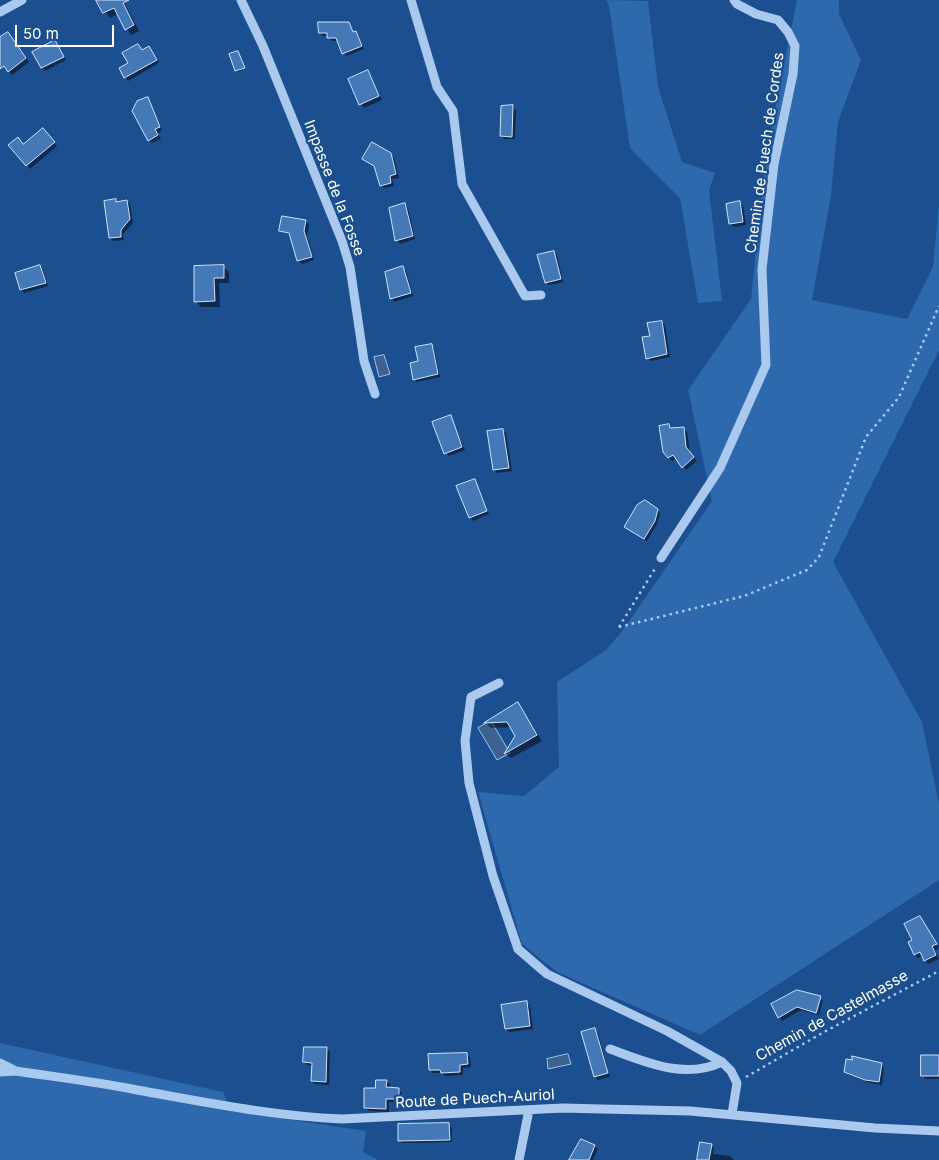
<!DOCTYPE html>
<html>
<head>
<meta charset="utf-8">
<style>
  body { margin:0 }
  #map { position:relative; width:939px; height:1160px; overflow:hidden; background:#1b4f8f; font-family:Inter,sans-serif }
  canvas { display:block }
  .scale { position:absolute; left:15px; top:25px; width:99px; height:22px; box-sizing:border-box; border:2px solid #fff; border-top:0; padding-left:6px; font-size:15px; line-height:18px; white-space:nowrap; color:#fff; -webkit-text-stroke:4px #1b4f8f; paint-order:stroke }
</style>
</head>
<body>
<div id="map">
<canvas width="939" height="1160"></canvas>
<div class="scale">50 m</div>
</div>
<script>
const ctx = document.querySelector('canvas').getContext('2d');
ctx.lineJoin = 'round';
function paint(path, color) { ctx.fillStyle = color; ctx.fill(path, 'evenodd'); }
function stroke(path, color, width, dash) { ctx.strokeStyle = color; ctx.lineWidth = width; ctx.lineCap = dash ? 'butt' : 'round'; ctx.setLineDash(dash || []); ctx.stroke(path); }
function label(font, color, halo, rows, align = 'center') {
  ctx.font = font + ' Inter,sans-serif'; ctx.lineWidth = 4.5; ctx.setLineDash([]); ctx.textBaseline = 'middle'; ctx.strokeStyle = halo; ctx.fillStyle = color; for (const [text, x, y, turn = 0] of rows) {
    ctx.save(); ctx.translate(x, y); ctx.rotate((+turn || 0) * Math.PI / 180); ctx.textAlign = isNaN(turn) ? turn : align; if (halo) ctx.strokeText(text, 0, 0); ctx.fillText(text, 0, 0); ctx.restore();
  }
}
const green = new Path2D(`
  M606,0L648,1L658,87L682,162L715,173L709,190L722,301L698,303L680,198L630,148L609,6Z
  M797,0H839V14L861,60L838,122L831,195L812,300L907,319L933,267L939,203V350L833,562L922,722L939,804V880L700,1035L557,972L522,944L478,792L524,796L559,767L557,682L606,650L623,630L712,501L688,390L751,299L765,161Z
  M0,1043L223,1092L231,1111L366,1131L363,1152L378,1160H0Z`);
const water = new Path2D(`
  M384,355L390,374L379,377L374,357Z
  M491,721L510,753L497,760L478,728Z
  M568,1054L571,1064L548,1069L547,1059Z`);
const shadow = new Path2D(`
  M98,0H123L139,31L131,35L118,14L110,18Z
  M349,24L354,33L359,36L364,49L346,56L339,41H332L329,36H323L320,33Z
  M11,37L29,62L12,75L0,63V39Z
  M55,42L66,60L45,71L34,53Z
  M142,51H152L159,63L128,81L120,69L130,64Z
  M238,52L245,69L238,72L230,55Z
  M367,72L382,100L364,108L349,80Z
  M148,99L162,130L158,133L161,139L152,143L149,140Z
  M513,107L516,110L515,139H504L501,136Z
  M46,133L57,146L30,169L10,145L24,146Z
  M390,154L394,158L399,178L392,179L394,186L384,188L381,185L376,167L364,159Z
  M127,201L130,204L133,223L123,234L124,240L113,241L110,238L105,202Z
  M739,203L743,206L746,225L734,227L730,223Z
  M405,205L408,208L415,239L400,244L397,240Z
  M306,221L309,225L307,236L314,260L302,264L298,260L291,235L280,231Z
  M554,252L557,255L563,282L549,285L546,282Z
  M40,266L43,270L48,286L24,293L21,290L16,274Z
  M195,267H223L229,272V283H219L220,307H201L196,301Z
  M403,268L406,271L413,296L394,302L388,290L391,289Z
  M662,322L665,325L670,357L651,361L648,358Z
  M431,345L434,348L440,377L417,382L414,379L420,362Z
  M450,417L465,450L449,456L446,453Z
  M668,425L672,429H683L687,432L690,452L697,461L686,470L676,458L672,461L664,452Z
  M503,430L506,433L512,471L497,473L494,469Z
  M474,480L489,514L473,521L470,517Z
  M657,510L660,513L657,524L647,541L626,527Z
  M518,704L542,741L511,758L506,754L516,736L511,727L491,728L486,723Z
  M920,918L939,948L935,950L939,959L928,964L923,956L918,958L915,955L909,943L913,941Z
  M819,998L815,1014L801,1010L782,1021L772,1005Z
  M821,999L823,1001L819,1015H817Z
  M527,1003L530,1006L533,1029L509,1032L506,1028Z
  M594,1030L598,1033L610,1077L598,1080L595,1077Z
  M327,1049L330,1052L329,1085L315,1084L312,1081L313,1066L308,1065L304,1062Z
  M467,1054L470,1058L471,1067L463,1068V1075L445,1076L442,1073H433L430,1069Z
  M939,1056V1079H926L923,1076Z
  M853,1058L881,1064L884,1067L882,1085L870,1083L849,1075L846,1072Z
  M386,1081L390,1084L389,1089H398L402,1093V1102H389V1112L369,1111L365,1107L377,1089Z
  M449,1125L452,1128V1142L402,1143L399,1140Z
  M711,1145L714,1148L713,1154L730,1156L734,1160H699Z
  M594,1146L598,1149L593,1160H571Z`);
const building = new Path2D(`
  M96,0H129L123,3L134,25L125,30L114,8L103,13Z
  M318,22H349L353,32L356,31L362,46L342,54L336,38H327V33H319Z
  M8,32L26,58L8,72L4,66L0,69V37Z
  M55,40L64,57L41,68L32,52Z
  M138,44L142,50L149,46L157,60L124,78L119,68L128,63L122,53Z
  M238,51L245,68L235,71L229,54Z
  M368,70L379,96L359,105L348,79Z
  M148,97L160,127L155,129L158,135L148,141L132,111L137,101Z
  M513,105L512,137L500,136L501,106Z
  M43,128L55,142L26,166L8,145L18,137L23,144Z
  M372,142L391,153L396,174L390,176L391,183L380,186L374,166L362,159Z
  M116,199V202L127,200L130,219L121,230V237L109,238L104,201Z
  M740,201L743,222L729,224L726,204Z
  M405,203L413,236L395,241L389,208Z
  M282,216L306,220L304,231L312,257L297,261L289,233L279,231Z
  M554,251L561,279L545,283L537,255Z
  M40,265L46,283L20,290L15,273Z
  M224,265V278H214L215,301L194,302V266Z
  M403,266L411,293L390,299L385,272Z
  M662,321L667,354L646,359L642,337L650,336L647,323Z
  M432,344L438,374L413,380L410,363L418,361L415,347Z
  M451,415L462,447L444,454L432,422Z
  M669,424L670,428L684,427L686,447L694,457L682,468L673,455L668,458L663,452L659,426Z
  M503,429L509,468L493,470L487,431Z
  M475,479L487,511L469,518L456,486Z
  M645,500L658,509L655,521L644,539L624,527L637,505Z
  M518,702L537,735L504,754L515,736L507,722L484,723Z
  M920,916L937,944L932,946L936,955L924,961L920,952L914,955L908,942L912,940L904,924Z
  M797,990L821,996L816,1013L797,1007L778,1018L771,1004Z
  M527,1001L530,1026L505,1029L501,1005Z
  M595,1028L608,1073L594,1077L581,1032Z
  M304,1047H327L326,1082L311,1081L312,1063L303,1062Z
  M467,1053L468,1064L460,1065V1072L441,1073L440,1070H429L428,1054Z
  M921,1055H939V1076H921Z
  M852,1056L882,1063L879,1082L865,1080L844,1072L846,1059L852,1060Z
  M376,1080H387L386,1087L399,1088V1099H386V1109L364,1108V1088H375Z
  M449,1123L450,1140L398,1141V1124Z
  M581,1139L595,1145L589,1160H569Z
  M700,1142L712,1144L709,1160H697Z`);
const path = new Path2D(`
  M619,627L744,596L807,570L819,557L866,437L899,397L939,306
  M619,627L656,567
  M746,1077L824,1032L939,971`);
const minor = new Path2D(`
  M241,0L263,46L342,241L350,267L364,361L375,394
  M411,0L437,87L453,111L462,184L525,296L541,295
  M0,12L22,0
  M661,558L720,468L766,365L762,269L774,164L793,74L795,46L788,32L778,20L756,14L737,4L734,0
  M499,683L471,697L465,741L469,783L493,876L518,949L547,974L667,1031L722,1062L731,1071L737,1083L732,1114
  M610,1049C645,1062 685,1080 722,1062
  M0,1063L16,1071
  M0,1072L16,1071C56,1077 97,1082 137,1090C205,1102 272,1116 342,1119L563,1108L602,1109L690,1111L875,1128L939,1131
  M519,1160L529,1110`);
const streetNames = [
  ["Chemin de Puech de Cordes",765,153,-82],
  ["Impasse de la Fosse",334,188,69],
  ["Chemin de Castelmasse",832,1016,-29],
  ["Route de Puech-Auriol",475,1099,-3]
];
paint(green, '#2e69ad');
paint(water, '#3c6290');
stroke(water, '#9cc4f0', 1);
paint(shadow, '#0007');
paint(building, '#4478b7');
stroke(building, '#cfe3fa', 1);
stroke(path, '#a9c9ee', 2.5, [2.5, 4]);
stroke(minor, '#a9c9ee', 9);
label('15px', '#fff', '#1b4f8f', streetNames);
</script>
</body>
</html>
